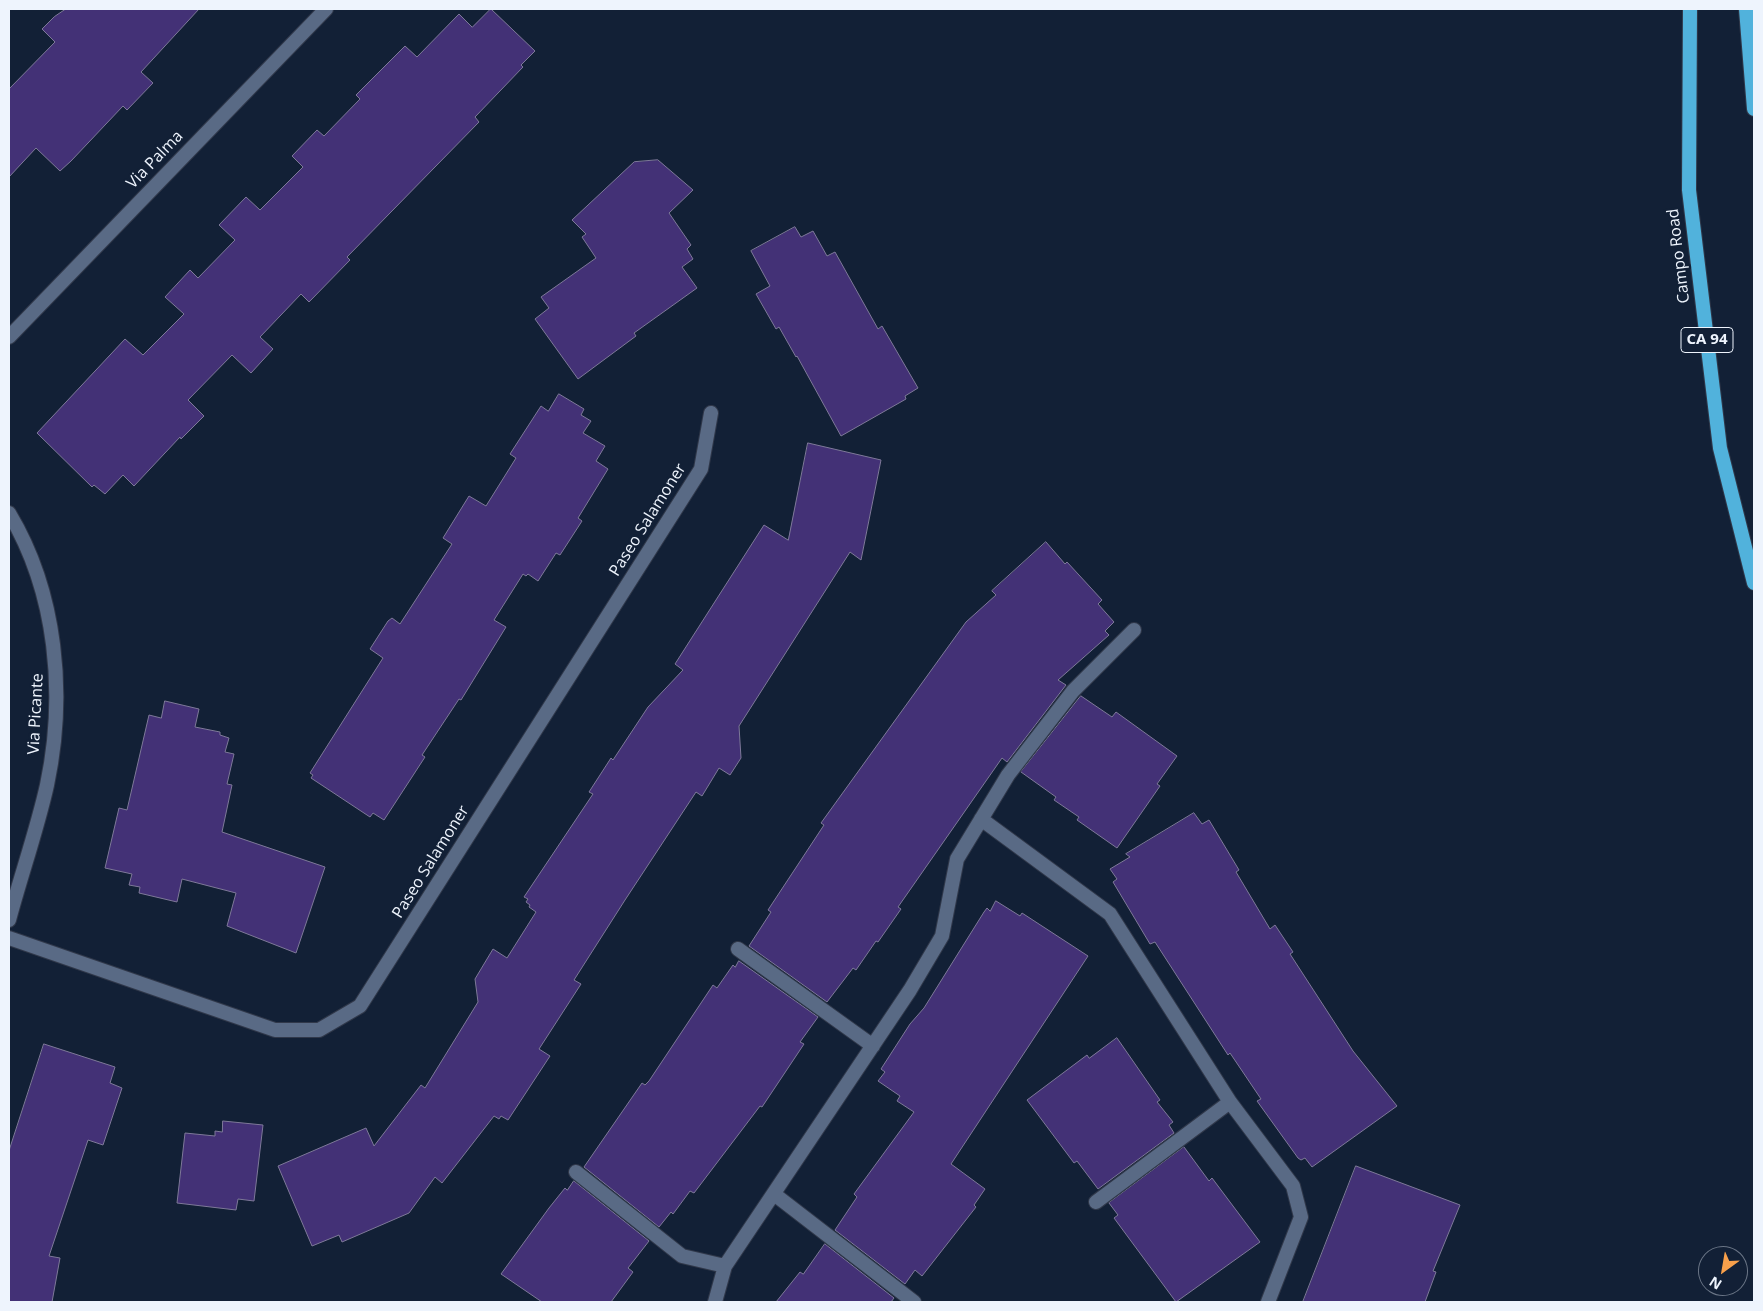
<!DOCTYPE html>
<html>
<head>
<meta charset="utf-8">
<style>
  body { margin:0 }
  #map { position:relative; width:1763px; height:1311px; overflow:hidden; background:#122036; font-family:"Open Sans",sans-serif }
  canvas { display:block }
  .frame { position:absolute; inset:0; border:10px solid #eef4fd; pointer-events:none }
  .north { position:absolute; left:1698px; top:1246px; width:50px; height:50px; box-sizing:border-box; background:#122036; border:1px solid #6a7586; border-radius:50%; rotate:212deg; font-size:14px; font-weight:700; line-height:20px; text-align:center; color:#eef4fd }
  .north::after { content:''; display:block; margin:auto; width:18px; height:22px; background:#f8a04b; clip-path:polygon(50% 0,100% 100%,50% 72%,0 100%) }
</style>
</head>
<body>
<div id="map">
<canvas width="1763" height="1311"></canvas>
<div class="frame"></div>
<div class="north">N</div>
</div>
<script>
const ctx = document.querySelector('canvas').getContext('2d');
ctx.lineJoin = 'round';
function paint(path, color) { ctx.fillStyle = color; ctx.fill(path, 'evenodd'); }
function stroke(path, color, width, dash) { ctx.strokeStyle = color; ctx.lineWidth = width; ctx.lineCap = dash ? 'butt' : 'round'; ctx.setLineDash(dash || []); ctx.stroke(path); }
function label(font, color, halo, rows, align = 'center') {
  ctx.font = font + ' "Open Sans",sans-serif'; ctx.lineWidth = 4.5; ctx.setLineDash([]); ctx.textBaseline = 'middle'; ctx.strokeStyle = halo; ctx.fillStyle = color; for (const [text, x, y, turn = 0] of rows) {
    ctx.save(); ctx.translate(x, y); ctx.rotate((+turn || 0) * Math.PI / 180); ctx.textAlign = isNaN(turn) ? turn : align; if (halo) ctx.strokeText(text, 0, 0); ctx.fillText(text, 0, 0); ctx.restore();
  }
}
const building = new Path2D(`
  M66,9H199L141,72L153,83L127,110L123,106L71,161L60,171L36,148L9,177V89L55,42L42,29L54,17Z
  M491,9L535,51L521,65L523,67L475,117L479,122L347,257L350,260L309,302L301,294L260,337L273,349L251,373L232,355L188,400L204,416L181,439L180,437L134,486L123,475L105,494L94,485L92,487L37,433L125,339L143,355L184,314L165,297L190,270L198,278L235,240L219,225L246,197L260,210L303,167L292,156L317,130L324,136L360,99L356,95L405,46L417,57L459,14L472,27Z
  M658,160L693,190L669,213L691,245L687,249L693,259L682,267L697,288L634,333L636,336L578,379L535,319L549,308L541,297L596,258L582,237L586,234L572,220L634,162Z
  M795,227L801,237L813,231L827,256L835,252L878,329L882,326L918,388L905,396L906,399L841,436L797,356L796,357L779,327L776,329L756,294L770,286L751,251Z
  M559,394L584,409L581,415L591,421L583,433L605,446L596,461L608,469L578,518L582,521L560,555L556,553L538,581L528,574L526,576L523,574L494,620L506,627L461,700L459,699L422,755L425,757L384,820L373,813L370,817L311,778L313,775L310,773L383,658L370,649L388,621L392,618L400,624L452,544L443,538L469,496L486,506L516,458L510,454L541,406L548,411Z
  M808,443L881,460L861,560L850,552L739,726L741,758L730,775L719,768L702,796L696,792L625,900L574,980L581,984L539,1049L550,1056L508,1120L501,1116L499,1119L494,1116L442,1183L435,1177L409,1213L342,1242L339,1235L312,1246L278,1166L366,1128L374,1146L421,1085L425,1088L478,1002L475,979L493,949L507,958L536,912L529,907L530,905L526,902L528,899L524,897L593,794L589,792L611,758L613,760L648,707L683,670L675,664L764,525L788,540Z
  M1046,542L1065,564L1067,562L1102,600L1098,604L1114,622L1105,631L1109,635L1058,680L1066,685L1007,762L1002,758L898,907L901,909L878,942L876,941L856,970L853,968L827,1002L749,946L771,912L768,910L824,825L821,823L966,622L996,595L992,591Z
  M1081,696L1112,717L1116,712L1177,756L1157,784L1160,786L1117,848L1077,820L1079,817L1054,800L1056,797L1021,772Z
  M165,701L199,709L195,727L220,732V735L229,738L225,752L234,754L227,784L232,785L222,832L325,867L296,953L227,926L236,893L182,879L177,902L139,893L140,887L129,885L132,874L105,868L119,808L127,810L149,715L161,718Z
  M1194,813L1202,824L1209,820L1239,870L1236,872L1270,929L1275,925L1293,952L1290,954L1353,1051L1397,1106L1312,1167L1305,1158L1301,1160L1298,1158L1257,1101L1261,1099L1230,1053L1228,1055L1155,942L1150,944L1113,882L1117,879L1110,869L1130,857L1126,854Z
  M996,901L1020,916L1022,913L1088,956L951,1164L985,1189L974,1205L976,1207L922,1276L915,1270L905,1284L835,1230L857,1197L854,1194L914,1112L897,1101L900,1096L878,1081L885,1072L881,1069L910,1024L924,1008L984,912L987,908L990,911Z
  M739,961L818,1017L800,1042L804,1044L762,1107L760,1106L694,1193L690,1191L673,1214L671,1212L659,1227L584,1167L642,1083L645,1085L649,1081L713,985L717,988L733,965L735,967Z
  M1117,1038L1160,1100L1157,1102L1173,1122L1169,1125L1174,1133L1098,1189L1077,1161L1074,1163L1027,1100L1087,1055L1089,1058Z
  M44,1044L115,1067L110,1083L122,1088L103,1145L88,1140L49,1256L60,1258L52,1302H9V1151Z
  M223,1121L263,1125L254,1201L238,1199L236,1210L177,1203L185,1133L215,1136V1131L222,1132Z
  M1184,1147L1209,1181L1212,1178L1260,1242L1176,1302L1114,1218L1118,1215L1109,1203Z
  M1356,1166L1460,1205L1433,1271L1436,1272L1425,1302H1303Z
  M574,1181L649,1241L628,1268L633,1272L611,1302H542L501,1274L549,1208L565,1188L567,1190Z
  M825,1244L894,1298L891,1302H776L800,1272L803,1274Z`);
const service = new Path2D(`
  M981,819L1110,914L1230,1102L1293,1186L1301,1217L1268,1302
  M738,949L873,1046
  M576,1172L682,1256L725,1266
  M774,1194L914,1302
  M1096,1202L1230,1102
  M715,1302L725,1266L910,990L942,936L957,859L1008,775L1073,691L1134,630`);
const minor = new Path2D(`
  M9,337L326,9
  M9,513C57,593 66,695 47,785C37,830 21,875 9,920
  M9,938L275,1030H319L360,1006L701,469L711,413`);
const trunk = new Path2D(`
  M1690,9L1689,190L1720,448L1754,583
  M1746,9L1754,109`);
const shields = [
  [1707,340,52]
];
const shieldNames = [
  ["CA 94",1707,340]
];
const streetNames = [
  ["Via Palma",155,160,-46],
  ["Campo Road",1679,256,-97],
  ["Paseo Salamoner",648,520,-58],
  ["Via Picante",36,714,-87],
  ["Paseo Salamoner",431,862,-58]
];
paint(building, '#433176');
stroke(building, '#7e7999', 1);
stroke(service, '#30384a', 16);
stroke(minor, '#30384a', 16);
stroke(trunk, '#30384a', 16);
stroke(service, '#596a85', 14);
stroke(minor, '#596a85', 14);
stroke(trunk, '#51b2dc', 14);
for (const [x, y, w] of shields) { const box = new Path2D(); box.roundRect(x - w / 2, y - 12.5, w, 25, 4); ctx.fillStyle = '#122036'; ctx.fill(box); stroke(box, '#eef4fd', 1); }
label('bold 15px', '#eef4fd', null, shieldNames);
label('16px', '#eef4fd', '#122036', streetNames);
</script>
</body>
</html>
